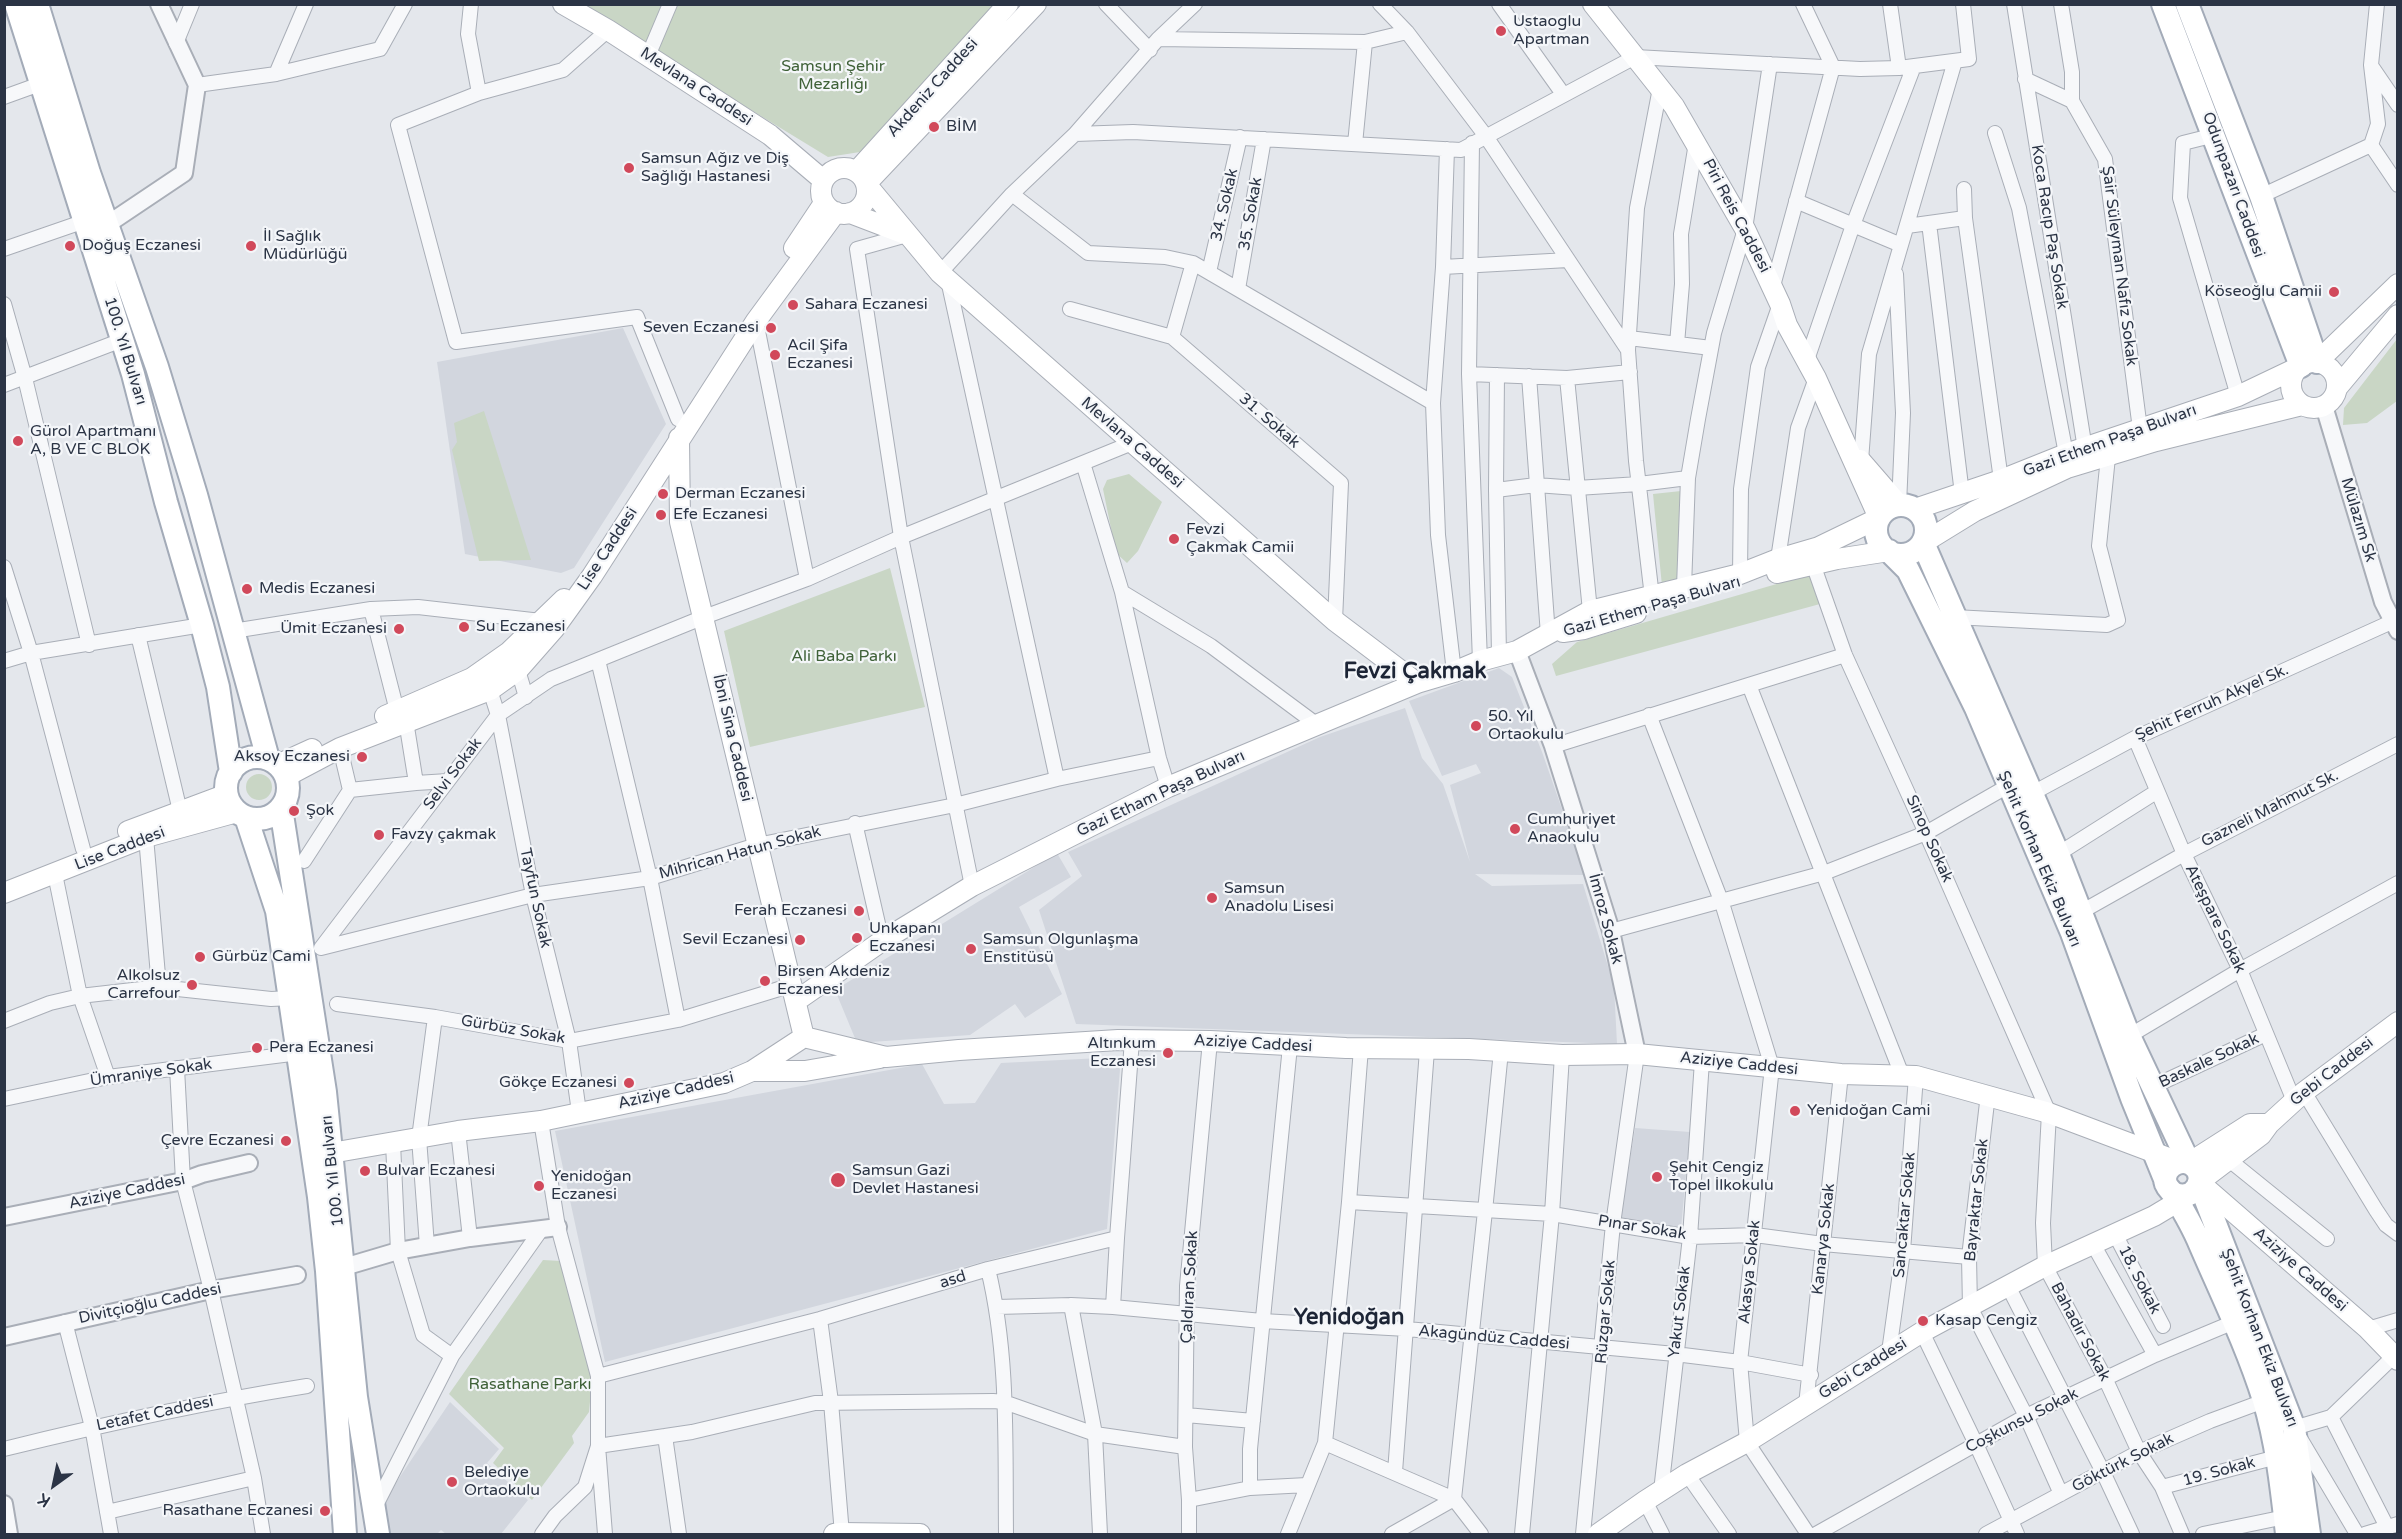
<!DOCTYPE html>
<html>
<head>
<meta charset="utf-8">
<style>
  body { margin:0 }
  #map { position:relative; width:2402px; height:1539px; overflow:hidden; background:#e4e7ec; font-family:"Varela Round",sans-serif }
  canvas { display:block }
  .frame { position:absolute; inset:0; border:6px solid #2b3445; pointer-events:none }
  .north { position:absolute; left:24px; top:1455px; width:60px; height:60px; -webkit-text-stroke:4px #f4f6f9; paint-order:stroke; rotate:213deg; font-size:16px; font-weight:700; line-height:24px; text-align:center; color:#2b3445 }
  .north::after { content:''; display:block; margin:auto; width:21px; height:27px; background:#2b3445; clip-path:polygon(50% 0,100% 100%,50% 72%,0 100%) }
</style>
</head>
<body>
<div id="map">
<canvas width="2402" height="1539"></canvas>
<div class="frame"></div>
<div class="north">K</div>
</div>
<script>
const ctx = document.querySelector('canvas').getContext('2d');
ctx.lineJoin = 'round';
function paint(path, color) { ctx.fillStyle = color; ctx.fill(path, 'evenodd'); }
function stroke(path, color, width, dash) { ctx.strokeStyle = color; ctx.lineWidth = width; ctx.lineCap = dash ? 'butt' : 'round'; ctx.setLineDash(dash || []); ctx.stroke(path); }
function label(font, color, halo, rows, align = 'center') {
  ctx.font = font + ' "Varela Round",sans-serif'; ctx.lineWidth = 4.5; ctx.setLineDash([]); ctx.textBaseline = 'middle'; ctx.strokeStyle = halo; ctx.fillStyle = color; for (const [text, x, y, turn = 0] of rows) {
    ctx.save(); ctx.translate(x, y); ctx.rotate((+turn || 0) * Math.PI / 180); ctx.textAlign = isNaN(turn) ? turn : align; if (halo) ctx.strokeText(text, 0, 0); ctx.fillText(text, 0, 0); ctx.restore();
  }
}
const built = new Path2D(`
  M623,328L666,424L574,568L561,573L465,554L437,362Z
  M1499,668L1512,677L1542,752L1585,875L1475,874L1492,886L1583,884L1614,986L1617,1044L1076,1024L1039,910L1082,876L1068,852L1320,737L1405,708L1422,758L1443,784L1470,862L1450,785L1481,773L1476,764L1442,776L1409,701Z
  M1057,853L1071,877L1019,907L1062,994L1025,1018L1015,1004L970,1035L857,1043L835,990Z
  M1121,1057L1107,1229L605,1362L555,1131L922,1064L944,1104L975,1103L1001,1063Z
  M1635,1128L1690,1132L1681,1228L1620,1222Z
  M450,1402L499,1449L487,1463L528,1500L501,1534H446L441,1530L437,1534H390L383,1502Z`);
const green = new Path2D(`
  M579,5H994L860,152L828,157Z
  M2397,339V401L2367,423L2343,425L2344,408Z
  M484,411L531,560L479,561L452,450L457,442L454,423Z
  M1129,474L1162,502L1138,551L1127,563L1116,553L1103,489L1107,480Z
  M1681,491L1678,581L1662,586L1653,494Z
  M890,568L925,707L750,747L724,631Z
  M1811,574L1820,604L1556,676L1552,664L1577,642Z
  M246 787a13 13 0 1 1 26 0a13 13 0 1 1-26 0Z
  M543,1260L561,1261L592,1381L589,1412L572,1436L574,1443L532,1500L493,1463L504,1448L449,1394Z`);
const minor = new Path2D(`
  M471,4L468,34L479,93
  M1106,4L1150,50
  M1380,4L1407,32L1485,135L1628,350
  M1499,4L1563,94
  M1890,4L1899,68
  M2014,4L2085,449
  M2061,4L2072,72V101L2105,159L2140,429
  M608,30L563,70L479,93L398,125L456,342L637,317L678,419
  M1158,39L1365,42L1407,32
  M176,43L192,4
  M648,56L670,4
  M2372,67L2398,105
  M276,74L306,4
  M2025,79L2072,101
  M197,85L276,74L380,49L405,4
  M4,97L40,84
  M1995,133L2019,208L2066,454
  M1075,134L1133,132L1461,150L1635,57L1860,69L1899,68L1969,59L1963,4
  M2215,135L2183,143L2180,198L2238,396
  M1472,143L1469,374L1480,661
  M1355,144L1365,42
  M2371,145L2398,185
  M1447,149L1443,267L1433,403L1438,535L1454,672
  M1964,189L1965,218
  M1012,194L1088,253L1165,257L1193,263L1433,403
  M2261,196L2371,145L2378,124L2371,65L2377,4
  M1796,201L1901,245
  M1929,223L1962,494
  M1907,226L1965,218L2001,480
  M907,235L857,249L901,537L972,886
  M4,249L85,221
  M1443,267L1568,260
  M1209,272L1240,137
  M940,273L1012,194L1075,134L1158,39L1195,4
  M1896,274L1903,413L1899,505
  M948,280L1057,779
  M1773,286L1833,67L1803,4
  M1238,289L1264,139
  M4,304L25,378L89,645
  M1070,309L1172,337L1341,483L1335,621
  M756,321L807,579
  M1172,337L1193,263
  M1629,338L1711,348
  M1677,344L1682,284L1681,234L1696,143
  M1807,360L1853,225L1914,66
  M1469,374L1567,378L1630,372
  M1497,375L1496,490L1499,655
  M1529,376L1548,635
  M1567,378L1590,611
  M4,385L122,340
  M1861,461L1869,354L1955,61
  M1083,463L1122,592L1159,758L1168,787
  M1496,490L1536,485L1577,488L1639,484L1688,478
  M1778,559L1798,428L1816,378
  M1813,564L1845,655L1926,833L2049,1113L2043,1223L2045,1266L2105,1378L2139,1452L2162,1487L2182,1534
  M4,567L31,653L83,849
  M1740,574L1741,489L1758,367L1780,304
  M1684,587L1688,478L1698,419L1714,333L1745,229L1770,64
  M1122,592L1211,646L1316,724
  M1652,597L1636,461L1628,350L1637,208L1660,88
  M371,609L397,711
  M1954,617L2107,625L2118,620L2099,546L2108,457
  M233,631L371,609L418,607L541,621
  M138,635L180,811
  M598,660L650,878L678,1020
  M4,661L31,653L202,625
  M518,670L526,697
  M1749,685L1902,1075
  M1649,715L1722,903L1772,1067L1740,1362L1747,1442L1808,1534
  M406,721L416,783L448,781
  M2135,738L2184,854L2240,970L2294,1101
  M1553,746L1845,655
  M350,790L416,783
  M2031,794L2135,738L2398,619
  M855,823L882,941
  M146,837L159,987
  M2058,854L2156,792
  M304,861L350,790L340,748
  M55,874L80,996L108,1077
  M2081,912L2184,854L2398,744
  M1611,931L1824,873L1926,833L2008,786
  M321,948L533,895L650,878L757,845L955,805L1057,779L1159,758
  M321,948L498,715L490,690
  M337,1004L435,1017L569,1041L678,1020L792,985
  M4,1021L50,1003L80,996L159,987L271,999L291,998
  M2129,1036L2240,970L2398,883
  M177,1068L183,1181L211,1290L254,1478L263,1534
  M2152,1087L2266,1034
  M2304,1092L2376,1210L2386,1225L2398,1234
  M1988,1094L1969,1257L1970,1307L2026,1416L2061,1494
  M4,1099L108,1077L299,1053
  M579,1112L569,1041L533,895L498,715L551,679L704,617L807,579L901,537L1132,443
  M541,1121L558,1227L598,1376V1446L605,1534
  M458,1131L470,1238
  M393,1143L398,1251L423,1335L452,1356
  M2228,1159L2327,1239
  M1349,1202L1552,1214L1690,1237L1755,1235L1823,1244L1969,1257
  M2115,1234L2163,1326
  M2093,1244L2155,1355
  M427,1246L419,1138L435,1017
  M988,1269C1009,1355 1005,1446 1006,1534
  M2008,1286L2103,1472L2132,1534
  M1071,1305L1095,1434L1100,1534
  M997,1307L1071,1305L1113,1307L1262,1321L1407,1329L1675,1354L1740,1362L1811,1375
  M1113,1307L1117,1238
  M820,1319L831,1402L842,1534
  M65,1322L92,1427L111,1534
  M2368,1329L2398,1320
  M1922,1332L1976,1444L2017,1534
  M1889,1352L1903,1251L1916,1076
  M598,1376L820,1319L988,1269L1117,1238L1132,1040
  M1806,1405L1841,1074
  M1186,1415L1253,1421
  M2331,1417L2387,1527
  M665,1436L679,1534
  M1325,1443L1454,1499L1481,1534
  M4,1449C105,1424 205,1402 307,1386
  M1395,1472L1427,1050
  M1687,1474L1729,1534
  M2162,1487L2277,1457
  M1250,1488L1307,1485
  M1661,1491L1690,1237L1702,1061
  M1189,1500L1250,1488V1449L1290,1046
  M1645,1501L1662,1534
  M375,1507L452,1356L541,1230
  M107,1512L254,1478
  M542,1534L555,1516L585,1487L598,1446L692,1432L815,1403L993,1401L1004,1402L1095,1434L1185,1447
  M1189,1534V1500L1185,1447L1187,1286L1210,1041
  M1288,1534L1325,1443L1349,1202L1361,1048
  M1392,1534L1454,1499L1485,1211L1501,1051
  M1522,1534L1552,1214L1562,1055
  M1583,1534L1613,1224L1637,1054
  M1816,1534L2026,1416L2155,1355L2234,1322
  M1986,1534L2139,1452L2210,1421L2264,1401
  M2203,1534L2285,1517
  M2357,1534L2294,1428L2331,1417L2393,1357
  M2365,1534L2398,1524`);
const tertiary = new Path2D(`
  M108,224L184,173L197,85L159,4
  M2324,406L2383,602L2398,631
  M1517,651L1553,746L1611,931L1637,1054
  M4,1217L183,1181L202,1174L249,1163
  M344,1267L398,1251L470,1238L558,1227
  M4,1337L211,1290L297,1275
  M4,1504L9,1534`);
const secondary = new Path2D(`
  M563,4L608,30L770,135L823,180
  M1036,4L866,184L940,273L1335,621L1417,683
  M821 191a23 23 0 1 1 46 0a23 23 0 1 1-46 0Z
  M857,171L1008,4
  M850,213L905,234
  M794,248L824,203
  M2317,362L2398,284
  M2291 385a23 23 0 1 1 46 0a23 23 0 1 1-46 0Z
  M2337,388L2398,315
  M679,438L680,522L804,1037
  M1860,460L1899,505
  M1915,509L2001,480L2066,454L2238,396L2301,366
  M1923,543L1975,511L2067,468L2156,441L2302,405
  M1777,573L1837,559L1889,551
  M1563,632L1584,629L1636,613
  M385,716L472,678L509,652L564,599
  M277,765L312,749
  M287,776L340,748L490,690L518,670L554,629L592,576L756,321L836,212
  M128,831L227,794
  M4,893L146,837L237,812
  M796,1001L882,941L972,886L1168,787L1417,683L1454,672L1480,661L1517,651L1590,611L1740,574L1778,559L1819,547L1879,518L1816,378L1787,325L1780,304L1745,229L1674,106L1593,4
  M2398,1022L2304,1092L2269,1124L2261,1135L2199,1182L2368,1329L2398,1360
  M752,1071H805L880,1058
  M331,1153L458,1131L541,1121L724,1083L752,1071L804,1037L886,1057L959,1050L1118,1040L1210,1041L1346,1048L1469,1049L1562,1055L1637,1054L1841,1074L1916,1076L2049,1113L2166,1157
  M2189,1163L2250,1124H2269
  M834,1534L841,1533L920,1534
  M1598,1534L1645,1501L1687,1474L1747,1442L1922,1332L2045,1266L2154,1216L2189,1195`);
const primary = new Path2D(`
  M16,4L133,374L166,502L202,625L218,687L231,772
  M37,4L89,173L157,367L196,495L268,759
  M2163,4L2301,366
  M2187,4L2261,196L2317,362
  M1876 530a25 25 0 1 1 50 0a25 25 0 1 1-50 0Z
  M1923,543L2058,854L2129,1036L2189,1163
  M1889,551L1908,570L1976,708L2072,933L2132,1098L2165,1179
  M226 788a31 31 0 1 1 62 0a31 31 0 1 1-62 0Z
  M281,808L325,1092L356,1397L378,1534
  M246,817L277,911L319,1197L327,1271L345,1534
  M2199,1182L2294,1428L2309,1534
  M2173,1193C2194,1204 2210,1176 2191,1164C2178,1157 2161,1170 2166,1184C2168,1189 2172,1191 2174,1195C2183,1210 2193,1227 2200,1244C2222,1295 2247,1346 2264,1400C2277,1443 2282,1490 2287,1534`);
const markers = [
  [1501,31,6,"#d1495b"],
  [934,127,6,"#d1495b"],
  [629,168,6,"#d1495b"],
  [70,246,6,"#d1495b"],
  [251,246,6,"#d1495b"],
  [2334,292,6,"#d1495b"],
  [793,305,6,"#d1495b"],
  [771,328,6,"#d1495b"],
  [775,355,6,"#d1495b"],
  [18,441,6,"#d1495b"],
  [663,494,6,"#d1495b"],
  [661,515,6,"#d1495b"],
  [1174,539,6,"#d1495b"],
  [247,589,6,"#d1495b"],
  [464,627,6,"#d1495b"],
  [399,629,6,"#d1495b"],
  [1476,726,6,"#d1495b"],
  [362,757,6,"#d1495b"],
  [294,811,6,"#d1495b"],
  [1515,829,6,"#d1495b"],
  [379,835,6,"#d1495b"],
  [1212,898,6,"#d1495b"],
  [859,911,6,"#d1495b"],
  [857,938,6,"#d1495b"],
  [800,940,6,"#d1495b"],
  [971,949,6,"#d1495b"],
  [200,957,6,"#d1495b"],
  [765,981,6,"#d1495b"],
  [192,985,6,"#d1495b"],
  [257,1048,6,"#d1495b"],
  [1168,1053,6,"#d1495b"],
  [629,1083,6,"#d1495b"],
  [1795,1111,6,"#d1495b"],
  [286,1141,6,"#d1495b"],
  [365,1171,6,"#d1495b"],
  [1657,1177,6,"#d1495b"],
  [838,1180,8,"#d1495b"],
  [539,1186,6,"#d1495b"],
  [1923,1321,6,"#d1495b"],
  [452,1482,6,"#d1495b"],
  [325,1511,6,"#d1495b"]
];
const poiNames = [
  ["Ustaoglu",1513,22],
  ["Apartman",1513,40],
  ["BİM",946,127],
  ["Samsun Ağız ve Diş",641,159],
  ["Sağlığı Hastanesi",641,177],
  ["İl Sağlık",263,237],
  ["Müdürlüğü",263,255],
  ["Doğuş Eczanesi",82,246],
  ["Köseoğlu Camii",2322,292,"right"],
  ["Sahara Eczanesi",805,305],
  ["Seven Eczanesi",759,328,"right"],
  ["Acil Şifa",787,346],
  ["Eczanesi",787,364],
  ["Gürol Apartmanı",30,432],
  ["A, B VE C BLOK",30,450],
  ["Derman Eczanesi",675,494],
  ["Efe Eczanesi",673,515],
  ["Fevzi",1186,530],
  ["Çakmak Camii",1186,548],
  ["Medis Eczanesi",259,589],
  ["Su Eczanesi",476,627],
  ["Ümit Eczanesi",387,629,"right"],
  ["50. Yıl",1488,717],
  ["Ortaokulu",1488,735],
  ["Aksoy Eczanesi",350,757,"right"],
  ["Şok",306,811],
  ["Cumhuriyet",1527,820],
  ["Anaokulu",1527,838],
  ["Favzy çakmak",391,835],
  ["Samsun",1224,889],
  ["Anadolu Lisesi",1224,907],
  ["Ferah Eczanesi",847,911,"right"],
  ["Unkapanı",869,929],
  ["Eczanesi",869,947],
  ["Sevil Eczanesi",788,940,"right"],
  ["Samsun Olgunlaşma",983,940],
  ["Enstitüsü",983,958],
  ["Gürbüz Cami",212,957],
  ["Birsen Akdeniz",777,972],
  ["Eczanesi",777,990],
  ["Alkolsuz",180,976,"right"],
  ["Carrefour",180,994,"right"],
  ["Altınkum",1156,1044,"right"],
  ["Eczanesi",1156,1062,"right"],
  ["Pera Eczanesi",269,1048],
  ["Gökçe Eczanesi",617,1083,"right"],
  ["Yenidoğan Cami",1807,1111],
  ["Çevre Eczanesi",274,1141,"right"],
  ["Şehit Cengiz",1669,1168],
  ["Topel İlkokulu",1669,1186],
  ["Bulvar Eczanesi",377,1171],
  ["Samsun Gazi",852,1171],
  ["Devlet Hastanesi",852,1189],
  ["Yenidoğan",551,1177],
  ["Eczanesi",551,1195],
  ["Kasap Cengiz",1935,1321],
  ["Belediye",464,1473],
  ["Ortaokulu",464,1491],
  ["Rasathane Eczanesi",313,1511,"right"]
];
const parkNames = [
  ["Samsun Şehir",833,67],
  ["Mezarlığı",833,85],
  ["Ali Baba Parkı",844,657],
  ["Rasathane Parkı",530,1385]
];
const streetNames = [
  ["Mevlana Caddesi",696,87,33],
  ["Akdeniz Caddesi",933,88,-48],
  ["Odunpazarı Caddesi",2233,185,70],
  ["34. Sokak",1225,205,-77],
  ["35. Sokak",1251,214,-80],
  ["Piri Reis Caddesi",1736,216,62],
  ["Koca Racıp Paş Sokak",2049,227,81],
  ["Şair Süleyman Nafız Sokak",2119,266,83],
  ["100. Yıl Bulvarı",125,351,73],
  ["31. Sokak",1269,421,41],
  ["Gazi Ethem Paşa Bulvarı",2110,441,-20],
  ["Mevlana Caddesi",1132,443,41],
  ["Mülazım Sk",2358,520,73],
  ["Lise Caddesi",608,549,-57],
  ["Gazi Ethem Paşa Bulvarı",1652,607,-16],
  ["Şehit Ferruh Akyel Sk.",2212,703,-24],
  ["İbni Sina Caddesi",732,738,77],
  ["Selvi Sokak",453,774,-53],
  ["Gazi Etham Paşa Bulvarı",1161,794,-25],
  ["Gazneli Mahmut Sk.",2270,809,-27],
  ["Sinop Sokak",1929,839,66],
  ["Lise Caddesi",120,849,-21],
  ["Mihrican Hatun Sokak",740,853,-15],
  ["Şehit Korhan Ekiz Bulvarı",2039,859,67],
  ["Tayfun Sokak",535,898,78],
  ["İmroz Sokak",1605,919,75],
  ["Ateşpare Sokak",2215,919,64],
  ["Gürbüz Sokak",513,1030,10],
  ["Aziziye Caddesi",1253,1044,3],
  ["Baskale Sokak",2209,1061,-25],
  ["Aziziye Caddesi",1739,1064,6],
  ["Gebi Caddesi",2332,1072,-38],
  ["Ümraniye Sokak",151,1073,-8],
  ["Aziziye Caddesi",676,1091,-13],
  ["100. Yıl Bulvarı",333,1171,-96],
  ["Aziziye Caddesi",127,1192,-12],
  ["Bayraktar Sokak",1977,1200,-84],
  ["Sancaktar Sokak",1905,1215,-85],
  ["Pınar Sokak",1642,1228,9],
  ["Kanarya Sokak",1824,1239,-84],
  ["Aziziye Caddesi",2300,1270,41],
  ["Akasya Sokak",1750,1272,-84],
  ["asd",953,1280,-17],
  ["18. Sokak",2139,1280,63],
  ["Çaldıran Sokak",1190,1287,-87],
  ["Divitçioğlu Caddesi",150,1304,-12],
  ["Rüzgar Sokak",1606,1312,-85],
  ["Yakut Sokak",1680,1312,-83],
  ["Bahadır Sokak",2080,1332,62],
  ["Akagündüz Caddesi",1494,1338,5],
  ["Şehit Korhan Ekiz Bulvarı",2259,1338,69],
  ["Gebi Caddesi",1863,1369,-32],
  ["Letafet Caddesi",155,1414,-12],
  ["Coşkunsu Sokak",2022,1421,-27],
  ["Göktürk Sokak",2123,1463,-27],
  ["19. Sokak",2219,1472,-15]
];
const districtNames = [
  ["Fevzi Çakmak",1415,672],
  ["Yenidoğan",1349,1318]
];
paint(built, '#d2d6de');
paint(green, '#c9d6c5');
stroke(minor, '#a9aeb7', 16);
stroke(tertiary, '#a9aeb7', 20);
stroke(secondary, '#a9aeb7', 22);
stroke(primary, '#a3abb8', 26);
stroke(minor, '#f7f8fa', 14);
stroke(tertiary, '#f7f8fa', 16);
stroke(secondary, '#fff', 20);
stroke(primary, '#fff', 22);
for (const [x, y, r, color] of markers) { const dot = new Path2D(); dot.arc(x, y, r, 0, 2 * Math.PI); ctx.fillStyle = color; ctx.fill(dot); stroke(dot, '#f4f6f9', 2); }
label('16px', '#2b3445', '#f4f6f9', poiNames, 'left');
label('16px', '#3f6138', '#f4f6f9', parkNames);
label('16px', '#2b3445', '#f4f6f9', streetNames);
label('bold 22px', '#1d2536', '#f4f6f9', districtNames);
</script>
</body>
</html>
